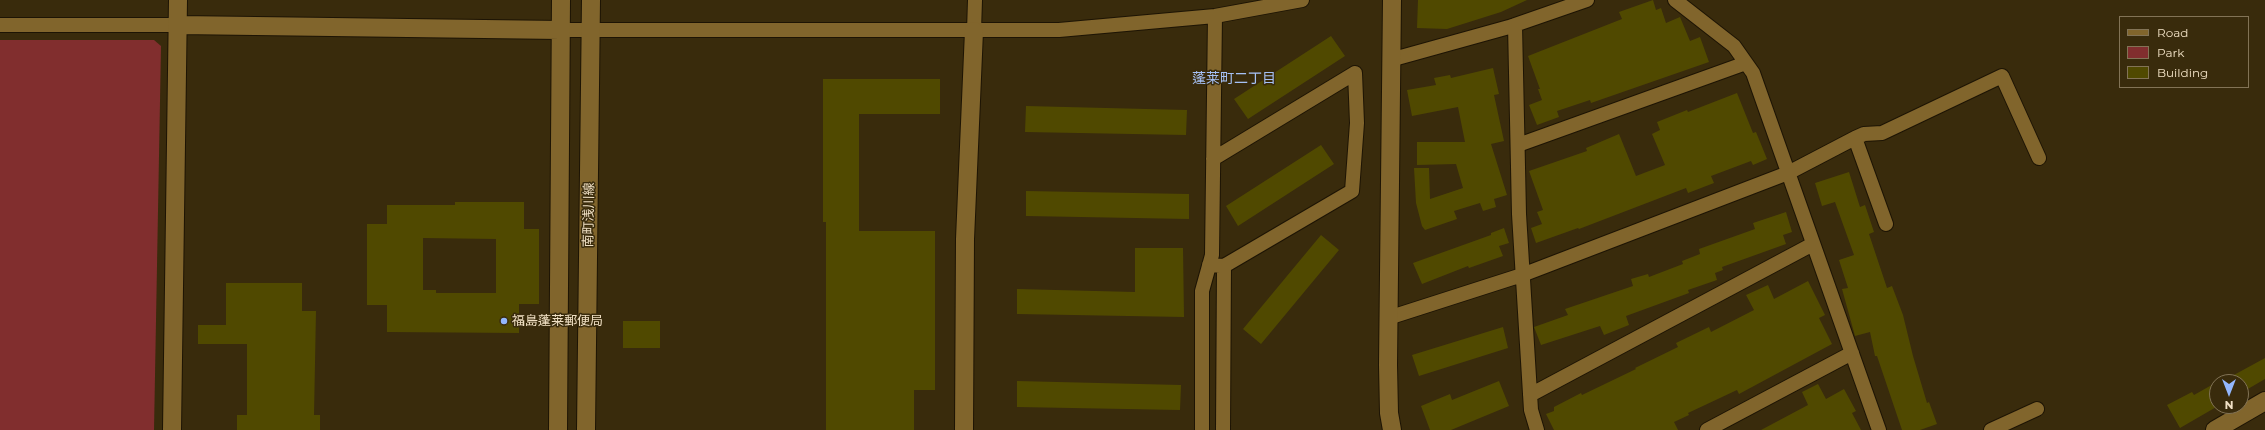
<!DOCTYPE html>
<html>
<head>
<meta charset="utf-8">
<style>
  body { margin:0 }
  #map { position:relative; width:2265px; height:430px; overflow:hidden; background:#392b0c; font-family:Montserrat,sans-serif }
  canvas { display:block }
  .legend { position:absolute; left:2119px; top:16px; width:130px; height:72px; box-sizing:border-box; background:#392b0c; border:1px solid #827356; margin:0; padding:5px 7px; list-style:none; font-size:12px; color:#f0e0c4 }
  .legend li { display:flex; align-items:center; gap:8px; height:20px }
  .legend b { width:20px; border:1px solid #827356 }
  .north { position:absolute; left:2209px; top:374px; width:40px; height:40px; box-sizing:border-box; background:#392b0c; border:1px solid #827356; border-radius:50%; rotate:180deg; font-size:11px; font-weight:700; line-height:16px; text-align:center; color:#f0e0c4 }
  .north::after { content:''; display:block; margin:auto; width:14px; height:18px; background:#93b7fd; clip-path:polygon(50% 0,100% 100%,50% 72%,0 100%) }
</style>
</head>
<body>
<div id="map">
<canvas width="2265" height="430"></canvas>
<ul class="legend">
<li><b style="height:5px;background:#81652c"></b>Road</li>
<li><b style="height:11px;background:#812e2e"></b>Park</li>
<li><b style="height:11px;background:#504900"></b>Building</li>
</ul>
<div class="north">N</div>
</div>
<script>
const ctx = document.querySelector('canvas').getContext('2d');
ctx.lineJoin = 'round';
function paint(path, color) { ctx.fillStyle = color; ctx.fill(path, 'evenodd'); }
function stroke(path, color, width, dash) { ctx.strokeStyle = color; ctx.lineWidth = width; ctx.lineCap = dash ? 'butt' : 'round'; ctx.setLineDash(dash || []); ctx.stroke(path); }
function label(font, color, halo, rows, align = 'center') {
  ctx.font = font + ' Montserrat,"Noto Sans JP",sans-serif'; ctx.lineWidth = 3; ctx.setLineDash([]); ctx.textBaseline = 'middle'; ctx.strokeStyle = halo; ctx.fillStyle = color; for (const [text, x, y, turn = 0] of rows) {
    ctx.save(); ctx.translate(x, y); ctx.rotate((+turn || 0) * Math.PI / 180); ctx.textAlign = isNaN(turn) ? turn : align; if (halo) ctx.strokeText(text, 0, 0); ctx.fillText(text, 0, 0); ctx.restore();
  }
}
const green = new Path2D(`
  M0,40H154L161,46L154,430H0Z`);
const building = new Path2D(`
  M1418,0H1527L1501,12L1447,29L1417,28Z
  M1653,0L1656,10L1661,8L1666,23L1680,17L1690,41L1700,37L1709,62L1591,103L1590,100L1557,111L1559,117L1537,125L1529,105L1542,100L1538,89H1540L1528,56L1622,19L1619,12Z
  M1331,36L1345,56L1248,119L1234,99Z
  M1493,68L1499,94L1494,95L1504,141L1491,144L1507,195L1494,199L1496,207L1483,211L1480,203L1454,211L1457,219L1425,230L1422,226L1416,203L1414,168H1429L1430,199L1463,188L1456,164L1417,165V142H1465L1458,107L1412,116L1407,90L1436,85L1434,78L1450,75L1451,78Z
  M823,79H940V114H859V231H935V390H914V430H826V222H823Z
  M1737,93L1753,133L1756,132L1767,159L1753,165L1751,161L1711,176L1714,183L1688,193L1686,188L1579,229L1578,228L1536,243L1531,228L1542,224L1537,212L1543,210L1529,171L1587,151L1586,148L1619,134L1636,176L1665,165L1652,134L1660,130L1657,122L1687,110L1688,112Z
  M1026,106L1187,110L1186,135L1025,132Z
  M1321,145L1334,164L1238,226L1226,206Z
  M1849,172L1860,207L1865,205L1874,232L1869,234L1887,288L1892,286L1903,315L1913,356L1927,403L1929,402L1937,424L1920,430H1902L1877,356H1875L1870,332L1855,336L1842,289L1848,288L1839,260L1854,255L1835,202L1822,206L1815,183Z
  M1026,191L1189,194V219L1026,216Z
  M455,202H524V229H539V304H519V333L387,332V305H367V224H387V205H455ZM423,238L496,239V293H436V290H423Z
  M1786,212L1792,232L1783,235L1786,244L1722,267L1723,270L1715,273L1717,280L1688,290L1689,293L1626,316L1629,325L1604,335L1600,326L1541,345L1534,327L1568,315L1565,309L1633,286L1631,279L1648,274L1649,277L1683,264L1682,261L1700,254L1699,249L1755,229L1753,223Z
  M1504,228L1509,243L1499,246L1503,256L1469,268L1468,266L1422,284L1413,263L1491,235V233Z
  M1321,235L1339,250L1261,344L1243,329Z
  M1135,248H1183L1184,317L1017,314V289L1135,292Z
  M1808,281L1825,315L1819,318L1832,344L1739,394L1737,390L1688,413L1689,415L1674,422L1678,430H1554L1546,414L1554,411V407L1581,393L1582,395L1636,369L1635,368L1678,347L1676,343L1709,327L1711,332L1754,310L1746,295L1768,285L1774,299Z
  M226,283H302V311H316L314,415H320V430H237V415H247V344H198V325H226Z
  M623,321H660V348H623Z
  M1503,327L1508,348L1419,376L1412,355Z
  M2265,358V379L2241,393V382H2218L2231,375L2232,376Z
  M1017,381L1181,385L1180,410L1017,407Z
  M1499,381L1509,406L1451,430H1430L1421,406L1450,394L1452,400Z
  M2217,382L2218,406L2180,428L2167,405L2192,392L2194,395Z
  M1818,384L1826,399L1844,389L1856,411L1852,413L1861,430H1761L1808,405L1802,392Z`);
const minor = new Path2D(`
  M1675,0L1734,46L1753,73L1879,430
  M0,25H179
  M1515,25L1519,214L1531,410L1537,430
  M560,30H1059L1215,16L1302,0
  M974,31L975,0
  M1390,60L1509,27L1587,0
  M1855,138L1886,224
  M1518,145L1746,63
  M1209,265L1224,266L1352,191L1357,123L1355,73L1213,159
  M1388,318L1522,275L1788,173L1855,138L1864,134L1882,133L2002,76L2039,158
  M1530,395L1813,244
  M1202,430V291L1212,255L1215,16
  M1223,430L1224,266
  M1707,430L1852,353
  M1991,430L2037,409`);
const tertiary = new Path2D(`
  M1392,0L1388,365L1389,413L1392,430
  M179,25L560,30
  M172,430L178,0
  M558,430L561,0
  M586,430L591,0
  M964,430L965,239L974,31
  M2215,430L2265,401`);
const markers = [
  [504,321,4,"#93b7fd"]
];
const streetNames = [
  ["南町浅川線",589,215,-89]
];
const poiNames = [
  ["福島蓬莱郵便局",512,321]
];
const neighbourhoodNames = [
  ["蓬莱町二丁目",1234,79]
];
paint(green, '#812e2e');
paint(building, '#504900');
stroke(minor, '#1d1404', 16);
stroke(tertiary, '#1d1404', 20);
stroke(minor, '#81652c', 14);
stroke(tertiary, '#81652c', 18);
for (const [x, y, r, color] of markers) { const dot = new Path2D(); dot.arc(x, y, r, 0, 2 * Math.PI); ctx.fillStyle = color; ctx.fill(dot); stroke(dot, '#392b0c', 1.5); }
label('13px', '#f0e0c4', '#392b0c', streetNames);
label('13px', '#f0e0c4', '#392b0c', poiNames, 'left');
label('14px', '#a6c1f5', '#392b0c', neighbourhoodNames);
</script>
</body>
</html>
